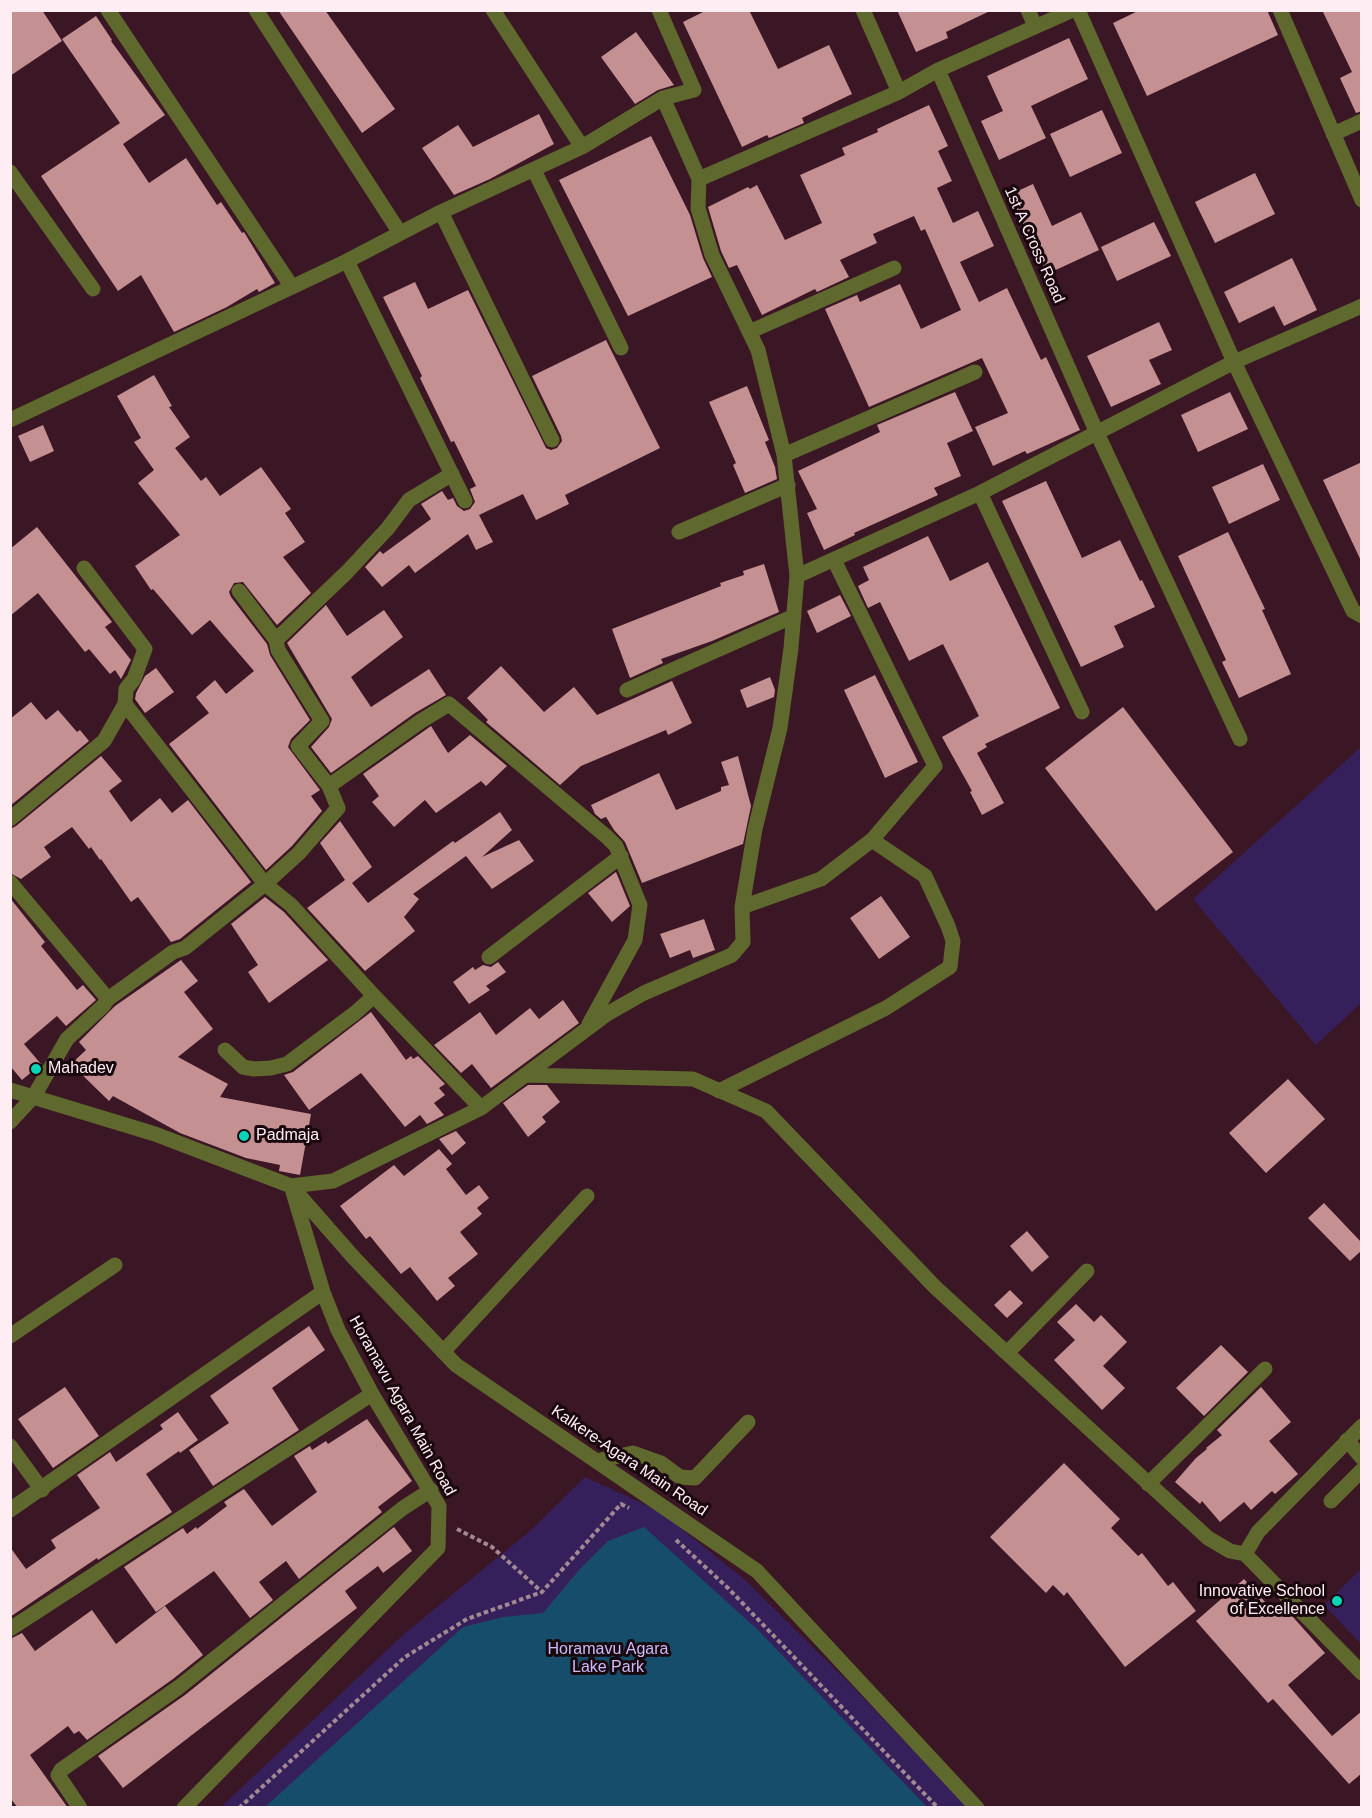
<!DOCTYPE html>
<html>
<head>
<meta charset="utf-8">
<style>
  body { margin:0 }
  #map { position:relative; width:1372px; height:1818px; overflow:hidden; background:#3b1625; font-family:Helvetica,sans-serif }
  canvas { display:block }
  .frame { position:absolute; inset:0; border:12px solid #feeef3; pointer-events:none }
</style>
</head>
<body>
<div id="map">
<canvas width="1372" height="1818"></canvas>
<div class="frame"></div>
</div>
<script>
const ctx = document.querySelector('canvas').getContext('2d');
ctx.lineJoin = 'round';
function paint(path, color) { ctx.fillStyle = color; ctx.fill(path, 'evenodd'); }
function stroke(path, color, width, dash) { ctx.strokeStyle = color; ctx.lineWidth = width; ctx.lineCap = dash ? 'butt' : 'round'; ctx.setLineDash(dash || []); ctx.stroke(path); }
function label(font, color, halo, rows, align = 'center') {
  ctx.font = font + ' Helvetica,sans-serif'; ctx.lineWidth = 6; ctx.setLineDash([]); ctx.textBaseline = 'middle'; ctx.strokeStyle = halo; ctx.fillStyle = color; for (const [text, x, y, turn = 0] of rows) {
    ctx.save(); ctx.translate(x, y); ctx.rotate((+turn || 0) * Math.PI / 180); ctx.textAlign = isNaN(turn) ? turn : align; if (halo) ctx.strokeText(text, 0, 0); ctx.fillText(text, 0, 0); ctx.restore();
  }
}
const green = new Path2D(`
  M1361,747V1003L1316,1045L1193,899Z
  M585,1477L659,1511L744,1579L850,1684L967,1807L220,1808L404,1634L530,1531Z
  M1361,1569V1644L1324,1605Z`);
const water = new Path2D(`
  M644,1527L758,1630L927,1807H265L463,1627L503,1617L543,1613L580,1569L608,1541Z`);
const building = new Path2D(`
  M10,10H42L62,41L10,76Z
  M278,10H325L395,109L362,133Z
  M707,10H749L778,69L829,45L852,94L802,118L804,123L769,138L767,135L742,147L683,22Z
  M897,10H992L946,32L948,38L916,52Z
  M1140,10H1267L1278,35L1147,96L1113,23Z
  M1322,10H1362V111L1356,113L1340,78L1352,72Z
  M96,16L112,40L111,41L165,115L123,144L149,183L186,158L217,205L221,202L242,233L244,232L275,283L259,292L257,289L227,307L174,332L141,275L118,291L41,176L120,123L62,39Z
  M636,32L674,85L658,90L635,104L601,57Z
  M1069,38L1088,79L1031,106L1046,138L999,160L981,121L1003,111L987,76Z
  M929,105L948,146L938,151L952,181L937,188L953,223L978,211L994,246L960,262L979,302L1007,288L1041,360L1046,357L1080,430L1027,454L1025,451L993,466L975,427L1008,413L982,358L869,407L825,309L857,295L860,302L900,284L921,329L961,310L925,229L921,231L914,216L873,234L877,243L840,260L849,277L817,292L815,289L762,315L737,265L729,268L721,251L708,207L748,187L750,189L757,185L785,240L822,223L800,175L845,155L842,148L878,132L877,129Z
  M1102,110L1122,153L1070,177L1050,134Z
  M539,114L554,144L490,179L454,195L422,148L458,125L473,147Z
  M651,136L690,215L703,258L712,277L628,316L559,180Z
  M1255,173L1275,214L1215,243L1195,202Z
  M1033,184L1052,226L1081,212L1099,250L1047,274L1009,195Z
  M1154,222L1171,256L1117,281L1101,247Z
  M1292,258L1317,310L1284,326L1274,306L1239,323L1224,292Z
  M415,282L428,309L468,290L546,448L551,450L557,448L562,441L561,436L532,376L606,340L660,448L565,495L569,504L536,520L523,494L479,515L493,542L476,550L468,534L415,573L409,565L382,587L365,567L380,551L383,554L431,519L421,504L442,491L448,500L453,498L457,506L464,511L470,509L475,502L470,489L476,486L454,441L451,442L434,407L420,378L422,376L383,297Z
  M1159,322L1172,350L1149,360L1161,384L1111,407L1087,356Z
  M154,375L172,406L169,407L190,437L175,448L201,481L206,477L220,496L261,467L291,509L285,513L305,542L283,557L311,593L277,625L243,582L234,583L229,592L231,597L267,644L270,655L310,720L291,739L288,747L320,790L311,796L322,811L292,846L266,870L169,744L209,713L196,697L215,680L226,694L254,671L210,620L192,635L153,589L151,590L135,566L180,535L138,483L154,470L134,442L141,438L117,396Z
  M747,386L769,440L765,442L775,467L777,479L745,493L733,465L736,463L709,402Z
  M955,392L973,431L947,443L961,476L934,488L938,495L854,533L855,535L824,550L807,513L817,509L798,471L880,432L877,425Z
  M1230,392L1248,429L1198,452L1181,415Z
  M43,425L54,451L30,462L18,436Z
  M1362,462V563L1323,480Z
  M1263,464L1280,500L1229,524L1212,487Z
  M1046,481L1082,558L1120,540L1140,581L1142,580L1155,607L1114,626L1124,647L1081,667L1002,501Z
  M37,527L112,622L105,627L131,660L121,679L115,670L110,674L89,649L85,652L38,593L10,616V549Z
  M1228,532L1265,609L1262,610L1291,674L1239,698L1222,662L1226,660L1178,556Z
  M928,536L950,581L988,562L1060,708L985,744L987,747L977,753L1004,803L982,815L970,792L972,791L942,737L979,716L943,644L909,661L880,602L868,608L858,586L869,580L863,567Z
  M764,564L779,612L712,641L661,659L663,663L630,678L612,629L721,586L720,583L744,575L743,571Z
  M840,595L851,616L817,633L807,611Z
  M326,605L347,636L384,610L403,637L351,677L371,707L429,669L446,695L415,713L331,773L311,747L329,727L332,719L287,643Z
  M501,666L544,712L574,687L597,715L672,681L692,723L668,735L666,730L581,766L560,785L486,722L488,720L467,698Z
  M156,668L174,692L145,713L135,699L136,693L145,676Z
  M875,675L918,762L885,778L844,690Z
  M770,677L775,690L774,697L747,708L740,690Z
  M31,702L46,720L58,710L77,732L80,730L89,741L10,806V719Z
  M1123,707L1233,852L1156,911L1045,768Z
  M431,726L448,753L470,735L507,766L486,786L481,781L436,813L425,800L394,827L372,802L379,796L363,774Z
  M101,756L122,781L109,791L131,822L160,798L172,813L188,800L251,882L180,939L171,942L138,897L131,902L101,859L100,860L91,847L89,849L72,827L44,847L51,857L21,879L10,873V829L16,826Z
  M738,756L751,806L743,844L642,883L625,842L614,830L606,817L601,819L595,814L591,805L659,773L676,810L721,791V787L729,785L721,762Z
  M500,812L512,830L482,857L519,840L534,861L492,889L466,856L413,894L419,899L404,917L415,931L365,971L307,908L345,880L320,843L340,821L372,867L352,883L368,903L453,841L455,843Z
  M616,872L630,906L612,922L588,893Z
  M881,896L910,937L879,959L850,918Z
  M265,897L284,912L328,960L269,1003L248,972L258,965L231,924Z
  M10,898L45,942L41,946L77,990L83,985L96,1000L66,1026L57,1016L24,1044L41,1064L22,1080L10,1066Z
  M704,919L715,950L693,958L690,950L670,958L660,934Z
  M181,960L198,981L184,992L213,1029L178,1057L228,1084L220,1097L311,1114L300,1175L279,1171L280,1165L246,1158L180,1133L113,1096L109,1101L71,1064L86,1050L79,1042L115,1006Z
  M498,962L506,972L486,986L490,990L469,1004L453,982L473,967L475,970L483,965L491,967Z
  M563,1000L579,1023L491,1088L472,1064L461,1073L434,1045L480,1012L496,1035L530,1008L539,1019Z
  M371,1012L406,1060L411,1056L413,1059L418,1056L445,1084L439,1088L445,1095L434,1103L444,1115L427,1124L420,1115L405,1127L361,1073L309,1110L284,1075L293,1072Z
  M1288,1079L1325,1119L1266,1173L1229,1133Z
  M528,1085H547L560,1102L542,1117L546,1122L528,1137L503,1103Z
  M456,1131L466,1143L452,1155L439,1139Z
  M439,1149L452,1164L446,1169L466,1195L479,1185L489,1198L477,1208L482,1214L460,1232L478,1254L448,1278L455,1286L437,1301L410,1267L401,1274L370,1236L366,1239L340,1206L394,1165L404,1176Z
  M1324,1203L1362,1243V1250L1350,1261L1308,1218Z
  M1027,1231L1049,1257L1032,1272L1010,1246Z
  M1010,1290L1023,1303L1007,1318L994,1305Z
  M1076,1304L1094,1322L1101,1315L1127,1342L1103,1366L1125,1388L1102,1410L1054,1360L1075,1340L1057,1322Z
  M309,1326L325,1350L272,1388L299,1430L213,1486L189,1450L229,1423L210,1396Z
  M1221,1345L1248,1372L1204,1416L1176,1388Z
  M65,1387L99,1436L53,1468L18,1419Z
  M1261,1387L1291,1422L1269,1441L1298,1474L1275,1494L1272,1491L1251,1510L1244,1502L1220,1522L1202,1501L1200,1504L1175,1482L1196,1458L1207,1449L1206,1448L1222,1435L1217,1430Z
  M178,1412L198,1440L180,1453L179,1451L146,1474L172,1512L98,1560L97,1558L10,1617V1547L26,1569L56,1548L51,1540L100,1508L77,1475L110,1452L116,1462L163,1429L160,1425Z
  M367,1419L412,1481L378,1507L382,1512L299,1579L286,1561L259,1582L273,1600L250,1618L214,1571L156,1612L124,1567L183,1528L187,1534L196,1527L197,1529L227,1506L224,1502L244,1489L272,1526L317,1492L294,1456L310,1446L312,1450L326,1441L328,1444Z
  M1064,1463L1120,1519L1111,1528L1138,1556L1142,1553L1168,1586L1173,1582L1196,1611L1125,1667L1067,1592L1064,1596L1053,1585L1046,1593L990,1537Z
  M394,1527L412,1551L383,1573L378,1566L345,1591L357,1608L123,1788L98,1756L185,1695Z
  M1244,1579L1277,1615L1285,1608L1325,1653L1288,1685L1332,1736L1362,1711V1773L1349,1784L1273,1699L1268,1703L1196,1621Z
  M165,1606L203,1655L173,1679L87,1740L79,1731L74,1734L68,1726L30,1755L68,1808H18L10,1798V1639L22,1633L35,1651L92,1610L116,1644Z`);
const path = new Path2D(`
  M457,1529L492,1547L542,1592
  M676,1540L728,1588L938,1808
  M239,1808L405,1657L467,1619L542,1592L621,1504L629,1508`);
const minor = new Path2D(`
  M108,10L292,287
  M256,10L400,233
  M493,10L582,147
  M659,10L694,90L663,98
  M863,10L899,92
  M1028,10L1035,26
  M1078,10L1234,362L1353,611L1362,616
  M1280,10L1362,200
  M938,70L1097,433L1240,739
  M1333,134L1362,121
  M534,170L621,348
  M10,172L93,289
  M699,179L899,92L938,70L1073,10
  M441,212L552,440
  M347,261L465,501
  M749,332L894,268
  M10,420L347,261L441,212L582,147L663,98L699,179L698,208L712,255L758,350L784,455L797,576L980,493L1234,362L1362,306
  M784,455L975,372
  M980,493L1082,712
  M679,532L788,485
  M84,568L145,649L134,679L126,689L125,704L265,884L291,905L374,996L481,1108
  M239,591L276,640
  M627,690L794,616
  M329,786L298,746L322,721L278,650L276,640L347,572L388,528L409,500L452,474
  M10,819L104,741L125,704
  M10,882L108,999
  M742,907L821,879L872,840L935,766L834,560
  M489,957L621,856
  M225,1050L243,1067L254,1069L271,1068L287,1064L355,1013L374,996
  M525,1075L693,1079L766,1111L935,1287L1208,1538L1230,1551L1245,1554L1362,1673
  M10,1090L155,1134L291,1186L333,1181L481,1108L607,1014L644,993L732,955L743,942L742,907L755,829L780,728L791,648L797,576
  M719,1091L886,1008L950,967L953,941L948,926L925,876L872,840
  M10,1122L34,1096L67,1039L103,1006L108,999L173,952L185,948L265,884L299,853L338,808L329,786L421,721L449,704L607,837L616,846L640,905L635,940L589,1024
  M291,1186L354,1258L456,1365L757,1571L977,1808
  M10,1336L115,1265
  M443,1352L587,1196
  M1007,1353L1087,1271
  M1347,1440L1362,1458
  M10,1446L42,1490
  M596,1461L633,1453L661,1463L680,1477L695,1478L748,1422
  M1148,1484L1265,1369
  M1331,1501L1362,1470
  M10,1510L323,1292
  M1245,1554L1258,1532L1362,1426
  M10,1629L372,1394
  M80,1808L58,1775L61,1770L179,1687L403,1508L431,1490
  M184,1808L438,1548L439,1506L372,1394L338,1330L323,1292L293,1192`);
const markers = [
  [36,1069,6,"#08d5b5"],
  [244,1136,6,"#08d5b5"],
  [1337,1601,6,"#08d5b5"]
];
const streetNames = [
  ["1st A Cross Road",1034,245,66],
  ["Horamavu Agara Main Road",402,1406,61],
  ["Kalkere-Agara Main Road",629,1461,34]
];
const poiNames = [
  ["Mahadev",48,1069],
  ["Padmaja",256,1136],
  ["Innovative School",1325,1592,"right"],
  ["of Excellence",1325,1610,"right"]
];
const parkNames = [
  ["Horamavu Agara",608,1650],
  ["Lake Park",608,1668]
];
paint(green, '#36205c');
paint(water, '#164d6b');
paint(building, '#c49092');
stroke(path, '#a28992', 4, [4.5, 3]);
stroke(minor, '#5f682d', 15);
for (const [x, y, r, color] of markers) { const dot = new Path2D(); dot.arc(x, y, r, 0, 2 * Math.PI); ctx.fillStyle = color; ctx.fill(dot); stroke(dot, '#18080e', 2); }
label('16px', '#feeef3', '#18080e', streetNames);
label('16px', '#feeef3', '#18080e', poiNames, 'left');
label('16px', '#ccbafc', '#18080e', parkNames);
</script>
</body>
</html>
